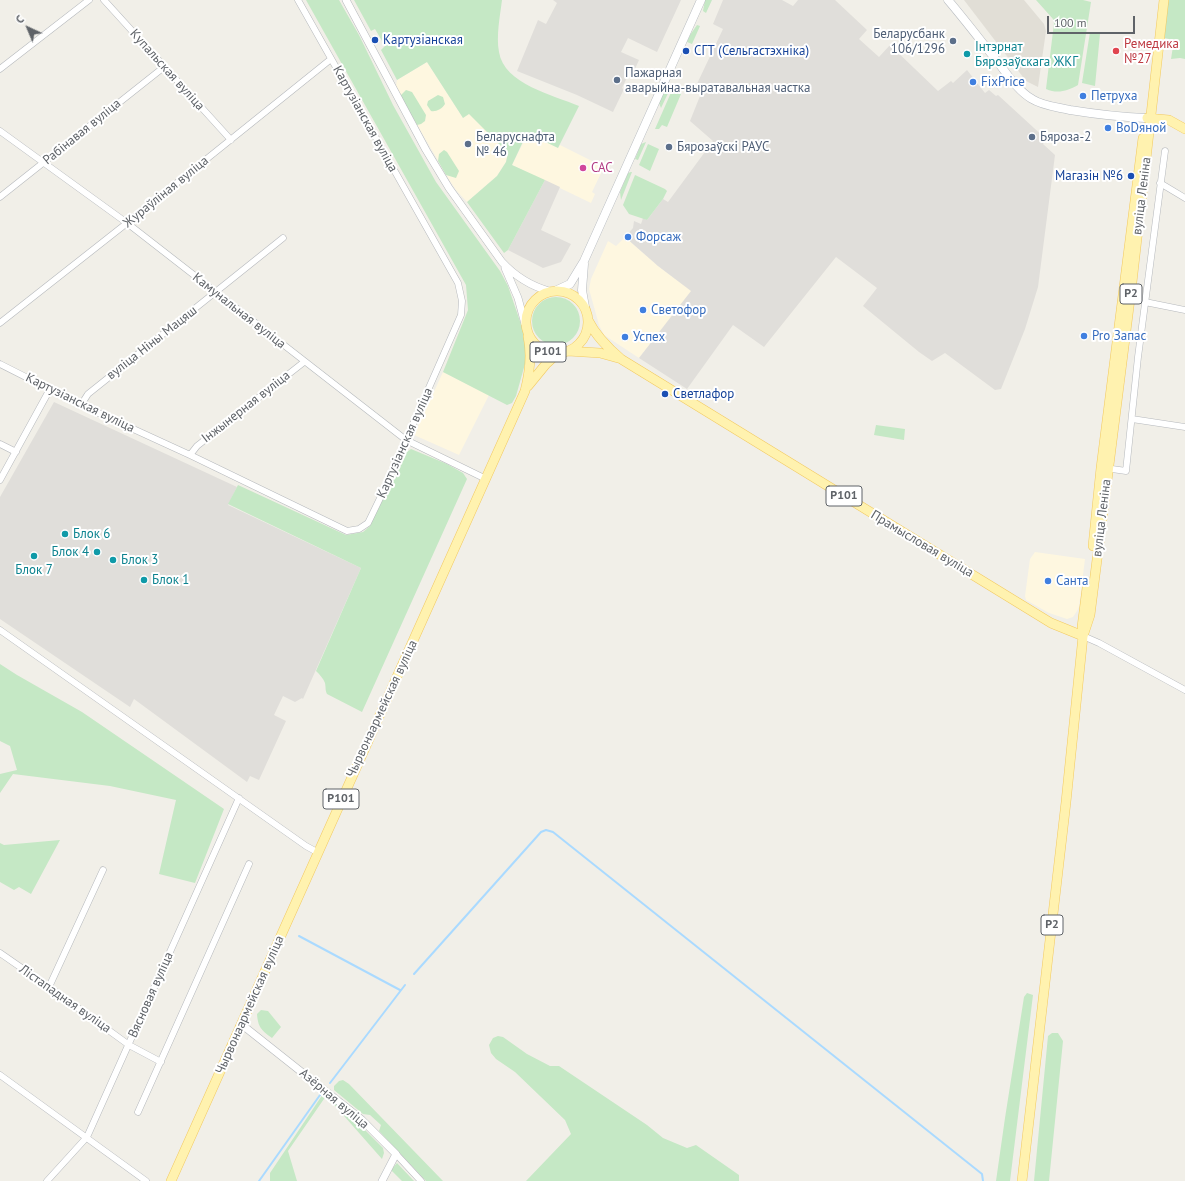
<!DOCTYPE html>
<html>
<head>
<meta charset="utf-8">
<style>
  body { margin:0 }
  #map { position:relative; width:1185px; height:1181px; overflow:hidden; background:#f1efe8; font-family:"PT Sans",sans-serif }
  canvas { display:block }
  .north { position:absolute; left:8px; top:8px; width:40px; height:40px; -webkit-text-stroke:3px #fff; paint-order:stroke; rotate:316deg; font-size:11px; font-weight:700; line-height:16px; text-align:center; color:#5f6368 }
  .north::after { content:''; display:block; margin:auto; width:14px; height:18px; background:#5f6368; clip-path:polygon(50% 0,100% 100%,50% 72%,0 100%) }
  .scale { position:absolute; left:1047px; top:16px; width:88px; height:18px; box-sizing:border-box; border:2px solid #5f6368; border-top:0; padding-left:5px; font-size:12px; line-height:14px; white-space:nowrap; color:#5f6368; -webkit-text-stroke:3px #fff; paint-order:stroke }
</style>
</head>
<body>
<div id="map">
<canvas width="1185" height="1181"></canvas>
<div class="north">С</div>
<div class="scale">100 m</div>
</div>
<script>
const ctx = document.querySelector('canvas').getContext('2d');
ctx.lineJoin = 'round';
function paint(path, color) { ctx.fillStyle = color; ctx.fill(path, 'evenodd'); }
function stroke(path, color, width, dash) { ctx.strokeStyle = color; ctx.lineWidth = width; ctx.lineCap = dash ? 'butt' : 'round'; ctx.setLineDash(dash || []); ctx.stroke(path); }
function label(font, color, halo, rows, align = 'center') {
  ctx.font = font + ' "PT Sans",sans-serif'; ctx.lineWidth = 4; ctx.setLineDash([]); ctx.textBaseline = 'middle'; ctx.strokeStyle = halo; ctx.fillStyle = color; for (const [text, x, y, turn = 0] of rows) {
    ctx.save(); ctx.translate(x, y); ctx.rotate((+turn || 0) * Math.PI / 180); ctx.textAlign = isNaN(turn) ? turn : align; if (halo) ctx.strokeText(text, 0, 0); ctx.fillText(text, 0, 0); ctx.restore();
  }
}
const commercial = new Path2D(`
  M427,62L463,118L469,113L508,153L506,162L497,176L467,202L456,190L450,181L416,123L396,86L397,80Z
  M528,133L558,148L560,145L604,167L592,192L595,194L591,203L512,165Z
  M625,237L658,266L692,291L639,358L604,335L599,325L589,289L591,279L608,241L616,246Z
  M443,372L489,395L459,455L414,435Z
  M1035,552L1085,559L1079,607L1077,611L1073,617L1067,619L1049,613L1026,600L1025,596L1030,559Z`);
const industrial = new Path2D(`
  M553,0H681L657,52L628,38L621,52L639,60L634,71L631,69L622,88L624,89L613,112L577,95L517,71L538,20L546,24L557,3Z
  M723,0H782L793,6L798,0H835L867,30L859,39L879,57L890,45L938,91L951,81L953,83L967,70L985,93L989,90L996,96L998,95L1046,139L1043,144L1055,155L1038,287L1025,329L1001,389L995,390L945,353L932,361L919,352L863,306L877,288L836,257L764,347L733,325L687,389L639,358L691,291L658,266L625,237L633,228L634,221L641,224L643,218L647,220L663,199L668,202L713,141L690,121L702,91L695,88L723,29L713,24Z
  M545,180L560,187L541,230L571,244L561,262L543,268L508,250Z
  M54,402L237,487L228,505L361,568L303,699L302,698L295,702L283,696L274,715L286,721L259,780L250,776L247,782L134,699L130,707L0,619V497Z`);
const education = new Path2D(`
  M964,0H1024L1044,24L1046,31L1038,87L1026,81Z`);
const green = new Path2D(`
  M306,0H339L359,35L393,105L436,182L500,271L508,286L524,333L527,350L525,364L516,396L512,403L507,405L443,372L468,310L466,285Z
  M354,0H502C500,16 496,36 499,52C504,84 553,95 579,106L558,148L527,133L512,165L545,180L508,250L504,253L467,202L497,176L506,162L508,153L469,114L463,118L427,62L397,80L381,50L385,46L375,29L371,31Z
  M705,0H712L706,13L703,11Z
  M1036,0H1083L1091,2L1078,85C1067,91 1058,94 1046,89L1054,23L1053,19Z
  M1168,0H1185V59L1180,58L1171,59L1174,40L1164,38Z
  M697,25L700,26L692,44L687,42L690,35Z
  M1090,32L1100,34L1095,86L1082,83Z
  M670,86L671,87L661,108L659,103L665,89Z
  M673,88L678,90L681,94L667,127L662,125L659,129H655Z
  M406,90L412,92L426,115L425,121L421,124L417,125L416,123L400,96Z
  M438,95L443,97L445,104C442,109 436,112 431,111L427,105L428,101Z
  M646,142L638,160L635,159L641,144Z
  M648,144L659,149L650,171L639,165Z
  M444,150L447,152L459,171L456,178L446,175L438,161L439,154Z
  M631,172H632L621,200L620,192L628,173Z
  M635,175L665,189L667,191L663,199L647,220L629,214L623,205Z
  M532 321a24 24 0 1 1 48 0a24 24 0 1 1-48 0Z
  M876,425L905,429L904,440L874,435Z
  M411,449L447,464L463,473L467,479L362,712L327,694C325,690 326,688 325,683C323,678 320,675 316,671L361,568L228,504L238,485L346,535L363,532L370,526L401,457L404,454Z
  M0,664L17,675L82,712L224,809L195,883L159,874L176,800L110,786L13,774L0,793V774L17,770L10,746L0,741Z
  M60,840L31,894L19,887L14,890L0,882V843L4,845Z
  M1027,993L1033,995L1010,1181H996L1005,1118L1024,997Z
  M261,1010L268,1011L281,1027L272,1038C261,1030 258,1027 257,1014Z
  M1052,1033H1058L1063,1041L1049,1181H1034L1048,1036Z
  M498,1036L503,1037L527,1054L550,1066H559L647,1125L663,1138L687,1148L696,1145L739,1175V1181H526L571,1134L565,1120L515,1072L496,1059L491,1053L489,1045L493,1038Z
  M343,1080L349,1084L443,1181H426L379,1131L381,1125L370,1115L363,1114L334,1090V1086L339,1081Z
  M323,1094L326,1096L288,1151L297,1181H270V1173Z
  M330,1100L348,1113L383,1148L384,1153L382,1159Z
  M397,1163L414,1181H402L391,1170Z`);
const stream = new Path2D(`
  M299,936L400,990
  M414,974L541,832L546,830L553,832L982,1174L983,1181
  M330,1083L405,985
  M259,1181L320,1095`);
const minor = new Path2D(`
  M104,0L231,140
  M0,69L89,0
  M0,131L127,223L406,440L486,479
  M1160,183L1185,198
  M0,197L164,67
  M1145,302L1185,310
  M0,323L127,223L331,59
  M0,364L81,405L190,455L347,531L359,529L368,523L384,490L461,315L462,301L458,283L298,0
  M81,405L88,394L283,238
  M1132,419L1185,427
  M0,444L16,452
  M190,455L197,446L304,362
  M1105,468L1126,471L1138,357L1165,151
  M0,480L50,389
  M0,630L306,846L317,852
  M1083,636L1099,643L1185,690
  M0,953L49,987L129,1045L161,1062
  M49,987L103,870
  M0,1075L146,1181
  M138,1112L249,864
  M396,1154L421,1181
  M47,1181L87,1137L239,798`);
const tertiary = new Path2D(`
  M346,0L426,150L449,188L502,262C515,276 531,286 549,291
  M505,268L518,298L525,324
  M241,1024L362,1120L396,1154L382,1181`);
const secondary = new Path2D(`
  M948,0C965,20 981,41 997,61C1007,74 1018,91 1032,99C1043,106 1057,107 1070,110C1095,114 1120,117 1145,118
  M584,264L582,290L585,307
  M557,290L570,284L584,261L701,0`);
const primary = new Path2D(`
  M1147,118L1169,120L1185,129
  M526 322a31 31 0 1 1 62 0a31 31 0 1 1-62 0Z
  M588,320C596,336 607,347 621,359L1051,623L1083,636
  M568,351L600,353L618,358
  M528,386L546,364L558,353
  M1093,546L1101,468L1143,138
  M1082,627L1087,588
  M171,1181L525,391C530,372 532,355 528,336
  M1022,1181L1066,802L1083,636L1090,615L1131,291L1164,0`);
const markers = [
  [375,40,4,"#1a4fb4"],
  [953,41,4,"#5c6f8a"],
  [686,51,4,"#1a4fb4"],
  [1116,51,4,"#e0444e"],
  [967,54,4,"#0f9aa8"],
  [617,80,4,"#5c6f8a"],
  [973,82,4,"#3f7fe0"],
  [1083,96,4,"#3f7fe0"],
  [1108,128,4,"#3f7fe0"],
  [1032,137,4,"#5c6f8a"],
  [468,144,4,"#5c6f8a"],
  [669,147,4,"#5c6f8a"],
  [583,168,4,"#d1479c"],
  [1131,176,4,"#1a4fb4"],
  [628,237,4,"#3f7fe0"],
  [643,310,4,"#3f7fe0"],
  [1084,336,4,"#3f7fe0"],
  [625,337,4,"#3f7fe0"],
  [665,394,4,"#1a4fb4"],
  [65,534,4,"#0f9aa8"],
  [97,552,4,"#0f9aa8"],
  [34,556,4,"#0f9aa8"],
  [113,560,4,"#0f9aa8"],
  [144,580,4,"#0f9aa8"],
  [1048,581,4,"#3f7fe0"]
];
const shields = [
  [1131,294,22],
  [548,352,36],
  [844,496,36],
  [341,799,36],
  [1052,925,22]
];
const shieldNames = [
  ["Р2",1131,294],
  ["Р101",548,352],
  ["Р101",844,496],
  ["Р101",341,799],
  ["Р2",1052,925]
];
const serviceNames = [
  ["Беларусбанк",945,34,"right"],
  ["106/1296",945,49,"right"],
  ["Пажарная",625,73],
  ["аварыйна-выратавальная частка",625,88],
  ["Беларуснафта",476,137],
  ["№ 46",476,152],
  ["Бяроза-2",1040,137],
  ["Бярозаўскі РАУС",677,147]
];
const transitNames = [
  ["Картузіанская",383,40],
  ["СГТ (Сельгастэхніка)",694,51],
  ["Магазін №6",1123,176,"right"],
  ["Светлафор",673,394]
];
const healthNames = [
  ["Ремедика",1124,44],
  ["№27",1124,59]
];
const cultureNames = [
  ["Інтэрнат",975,47],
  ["Бярозаўскага ЖКГ",975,62],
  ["Блок 6",73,534],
  ["Блок 4",89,552,"right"],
  ["Блок 3",121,560],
  ["Блок 7",34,570,"center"],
  ["Блок 1",152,580]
];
const streetNames = [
  ["Купальская вуліца",167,70,48],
  ["Картузіанская вуліца",365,119,61],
  ["Рабінавая вуліца",82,132,-39],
  ["Жураўліная вуліца",166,192,-39],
  ["вуліца Леніна",1142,196,-83],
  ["Камунальная вуліца",239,311,38],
  ["вуліца Ніны Мацяш",152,343,-38],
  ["Картузіанская вуліца",80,403,26],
  ["Інжынерная вуліца",246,407,-38],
  ["Картузіанская вуліца",405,443,-66],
  ["вуліца Леніна",1102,518,-83],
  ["Прамысловая вуліца",922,544,31],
  ["Чырвонаармейская вуліца",382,709,-65],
  ["Вясновая вуліца",151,995,-66],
  ["Лістападная вуліца",65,999,35],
  ["Чырвонаармейская вуліца",250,1005,-66],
  ["Азёрная вуліца",334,1099,40]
];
const shopNames = [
  ["FixPrice",981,82],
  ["Петруха",1091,96],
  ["ВоDяной",1116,128],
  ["Форсаж",636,237],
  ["Светофор",651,310],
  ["Pro Запас",1092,336],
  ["Успех",633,337],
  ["Санта",1056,581]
];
const hotelNames = [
  ["САС",591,168]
];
paint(commercial, '#fef7e0');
paint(industrial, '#e0deda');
paint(education, '#e1ded6');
paint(green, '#c5e8c5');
stroke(stream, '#aadaff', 2);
stroke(minor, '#b5b8bc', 7);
stroke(tertiary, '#b5b8bc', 8);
stroke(secondary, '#b6babf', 9);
stroke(primary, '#f2c960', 10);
stroke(minor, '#fff', 6);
stroke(tertiary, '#fff', 7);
stroke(secondary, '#fff', 8);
stroke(primary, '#fff2af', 9);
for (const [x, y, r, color] of markers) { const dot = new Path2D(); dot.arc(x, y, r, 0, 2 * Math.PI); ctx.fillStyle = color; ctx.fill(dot); stroke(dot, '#fff', 1.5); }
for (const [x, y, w] of shields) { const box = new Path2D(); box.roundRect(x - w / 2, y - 10, w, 20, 3); ctx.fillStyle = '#fff'; ctx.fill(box); stroke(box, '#5f6368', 1); }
label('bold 12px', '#5f6368', null, shieldNames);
label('13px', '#4e5e75', '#fff', serviceNames, 'left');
label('13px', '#164399', '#fff', transitNames, 'left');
label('13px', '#be3a42', '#fff', healthNames, 'left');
label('13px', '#0d838f', '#fff', cultureNames, 'left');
label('13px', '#5f6368', '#fff', streetNames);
label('13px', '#366cbe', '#fff', shopNames, 'left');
label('13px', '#b23c85', '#fff', hotelNames, 'left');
</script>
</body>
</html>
